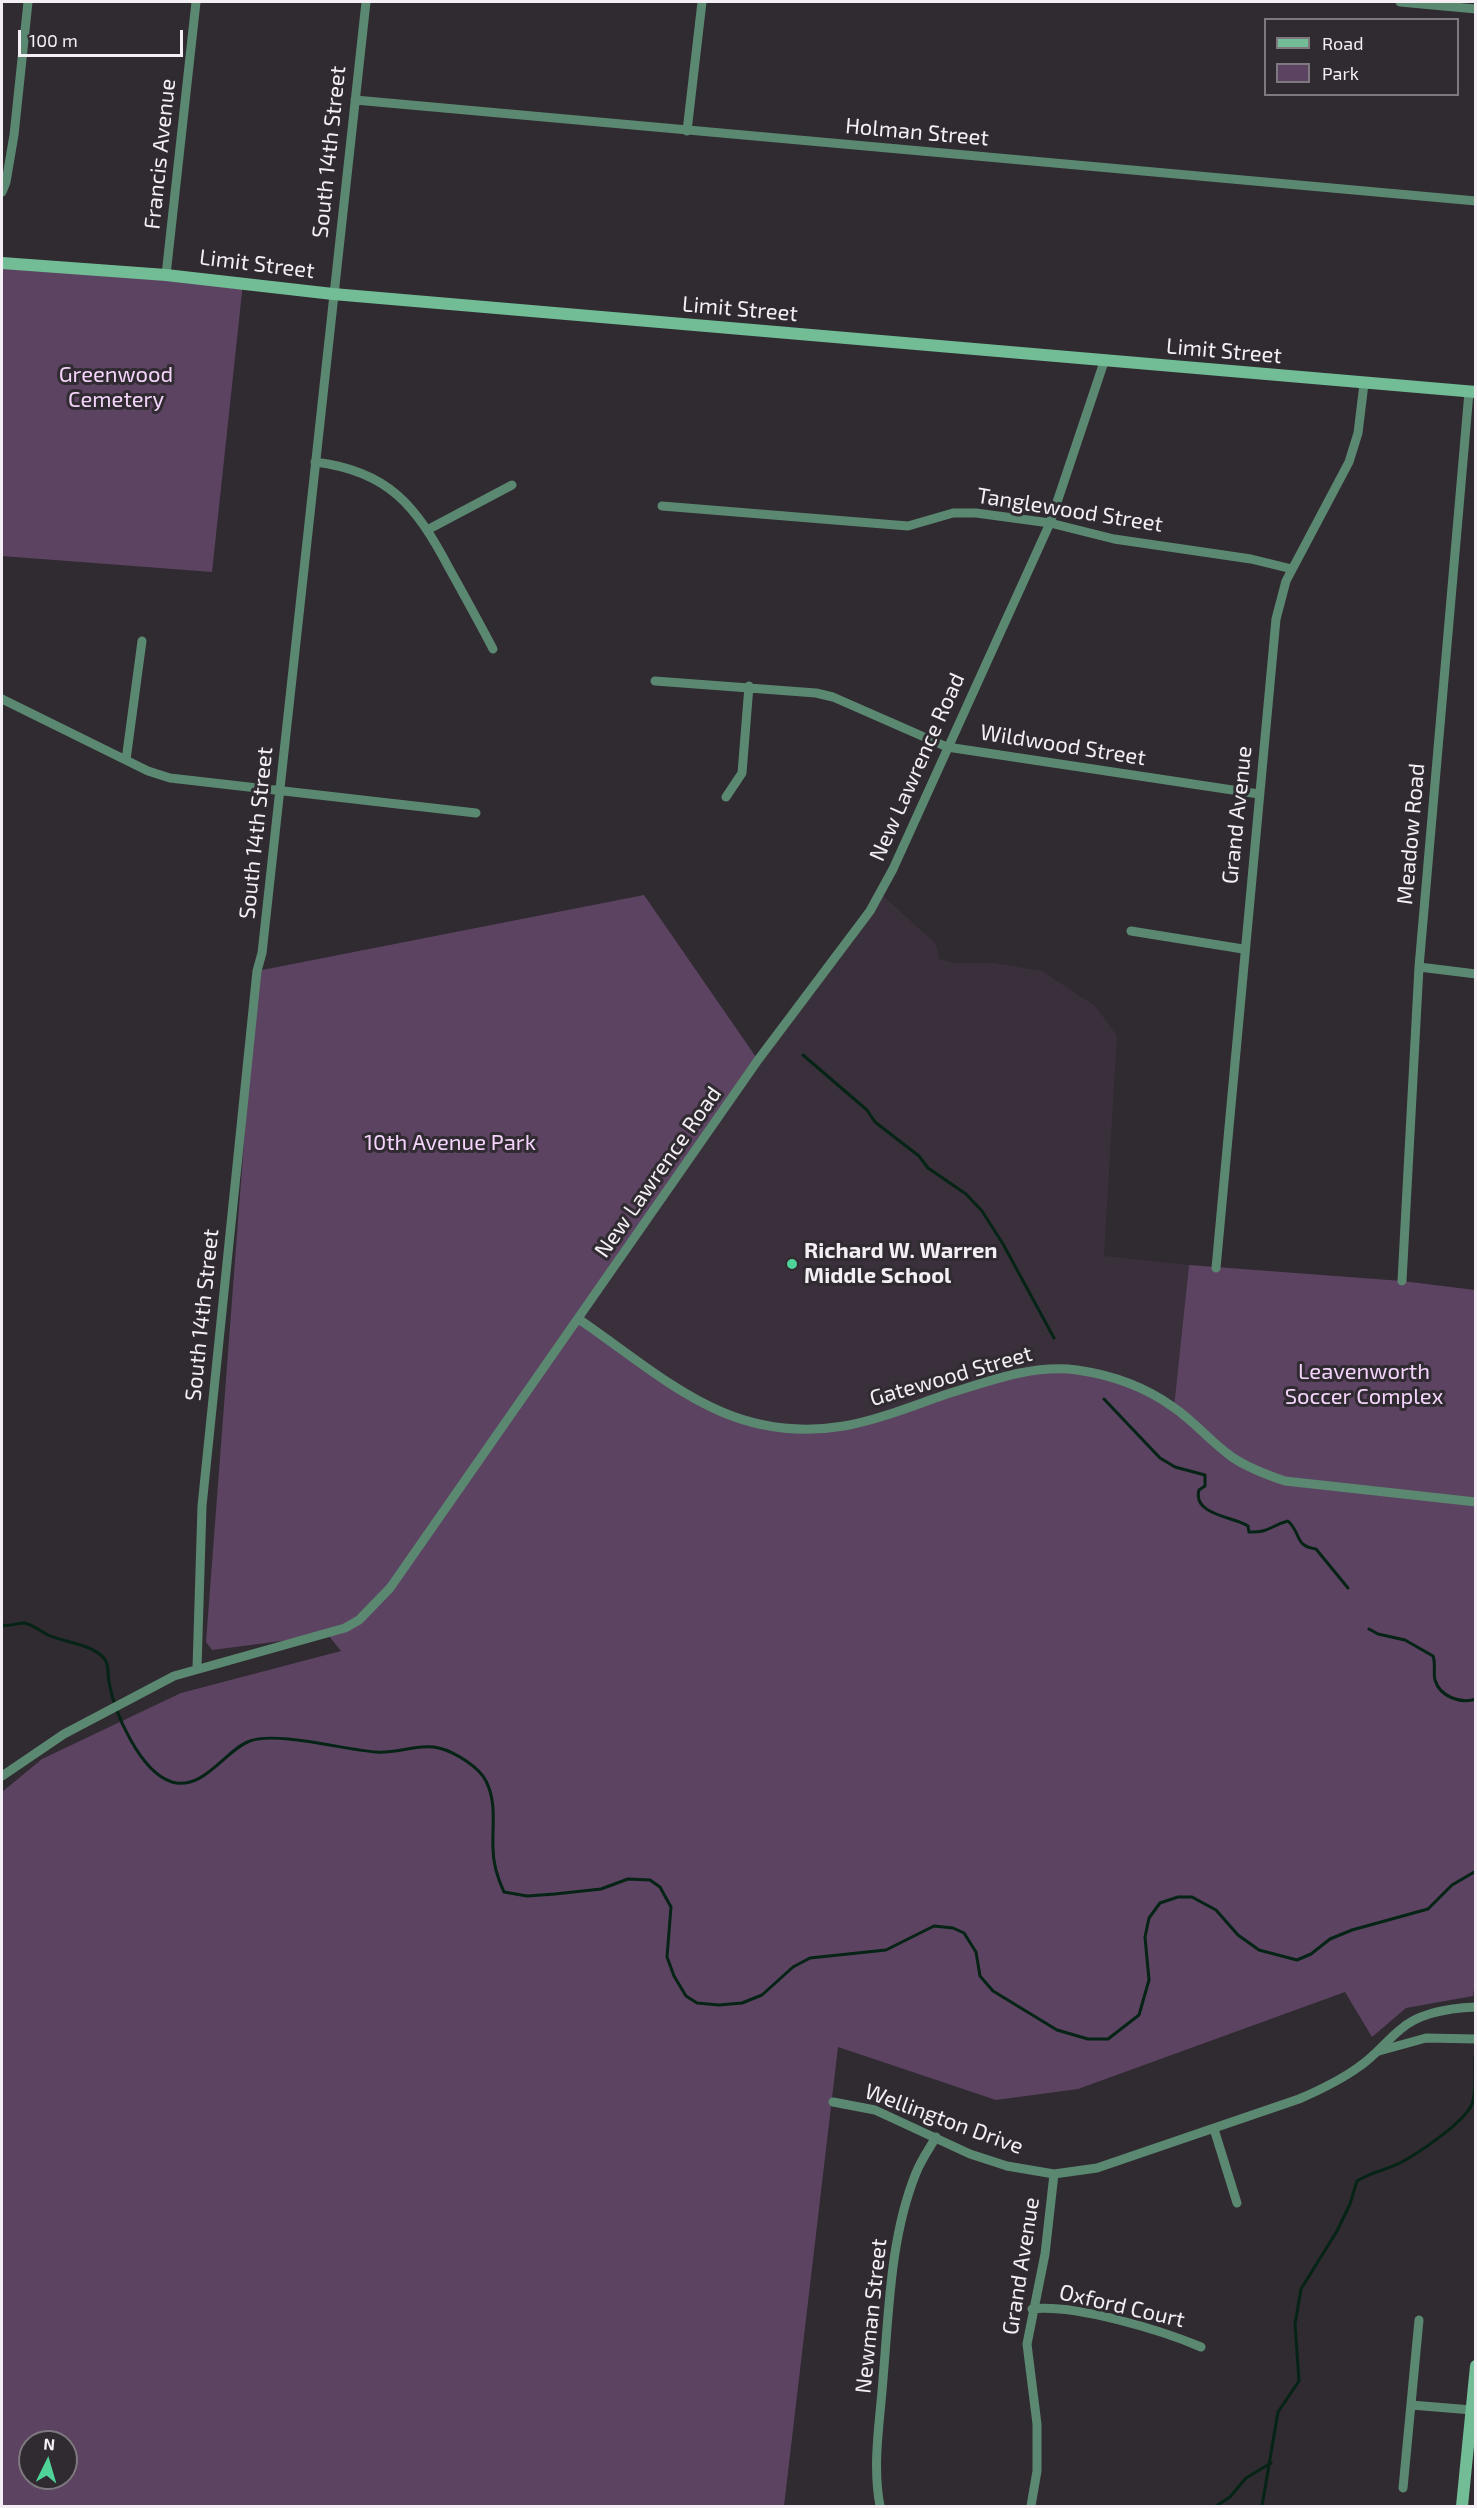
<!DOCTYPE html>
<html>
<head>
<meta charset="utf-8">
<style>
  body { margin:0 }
  #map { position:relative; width:1477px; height:2508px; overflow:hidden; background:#302a31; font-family:"Exo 2",sans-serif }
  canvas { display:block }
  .frame { position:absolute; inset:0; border:3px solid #f3eff4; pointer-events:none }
  .legend { position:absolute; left:1264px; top:18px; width:195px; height:78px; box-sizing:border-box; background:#302a31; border:2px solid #7e797f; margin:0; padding:8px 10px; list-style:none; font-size:18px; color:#f3eff4 }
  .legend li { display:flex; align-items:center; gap:12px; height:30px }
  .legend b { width:30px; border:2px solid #7e797f }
  .north { position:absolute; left:18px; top:2430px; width:60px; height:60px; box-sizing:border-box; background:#302a31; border:2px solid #7e797f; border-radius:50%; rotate:5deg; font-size:16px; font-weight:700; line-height:24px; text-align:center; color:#f3eff4 }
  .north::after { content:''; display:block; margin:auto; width:21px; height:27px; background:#4fd399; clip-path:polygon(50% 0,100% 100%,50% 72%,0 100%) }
  .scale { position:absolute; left:18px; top:30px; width:165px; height:27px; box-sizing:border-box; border:3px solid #f3eff4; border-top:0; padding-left:8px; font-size:18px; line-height:21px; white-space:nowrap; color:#f3eff4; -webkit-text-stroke:4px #302a31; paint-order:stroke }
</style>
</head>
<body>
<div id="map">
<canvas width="1477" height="2508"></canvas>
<div class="frame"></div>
<ul class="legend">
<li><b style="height:8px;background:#72bc96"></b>Road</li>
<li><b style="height:16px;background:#5c4361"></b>Park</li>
</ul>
<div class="north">N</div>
<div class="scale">100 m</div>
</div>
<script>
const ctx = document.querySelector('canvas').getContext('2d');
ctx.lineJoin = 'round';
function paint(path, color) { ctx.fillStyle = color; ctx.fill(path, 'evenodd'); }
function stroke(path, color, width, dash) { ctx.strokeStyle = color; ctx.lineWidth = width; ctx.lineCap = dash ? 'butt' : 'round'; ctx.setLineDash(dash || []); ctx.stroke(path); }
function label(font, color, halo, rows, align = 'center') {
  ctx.font = font + ' "Exo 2",sans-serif'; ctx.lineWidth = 6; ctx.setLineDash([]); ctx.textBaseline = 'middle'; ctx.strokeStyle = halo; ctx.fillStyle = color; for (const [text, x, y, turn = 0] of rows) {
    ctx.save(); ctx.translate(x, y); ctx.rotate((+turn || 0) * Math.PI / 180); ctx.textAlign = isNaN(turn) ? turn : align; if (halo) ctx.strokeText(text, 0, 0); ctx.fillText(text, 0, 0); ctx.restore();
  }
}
const built = new Path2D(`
  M880,893L936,944L939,959L954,963H993L1042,971L1095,1006L1117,1036L1104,1256L1189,1265L1174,1407L873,1418L816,1429L723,1415L580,1320Z`);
const green = new Path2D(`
  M2,263L243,283L212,572L2,556Z
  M644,895L758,1060L580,1319L688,1396L755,1424L845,1426L1040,1368L1108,1375L1174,1407L1189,1265L1402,1281L1475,1290L1476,1976L1473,1996L1406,2008L1372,2037L1345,1992L1078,2089L996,2100L838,2047L784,2506H2V1792L42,1759L181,1693L341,1651L328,1635L212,1650L206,1642L257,971ZM30,2442H66V2478H30Z`);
const stream = new Path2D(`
  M803,1055L867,1110L875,1122L919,1156L928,1168L966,1194L982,1211L1003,1244L1054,1338
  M1104,1399L1160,1458L1175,1467L1205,1475V1486L1199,1490C1192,1515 1235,1517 1248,1526L1249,1532C1269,1533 1272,1525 1288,1521C1302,1534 1294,1546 1316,1549L1348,1588
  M2,1625C9,1627 16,1623 24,1623C32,1624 40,1631 48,1635C66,1643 87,1643 102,1656C110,1663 107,1673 109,1682C114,1712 140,1772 172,1782C204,1791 226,1749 250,1741C276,1731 346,1750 376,1752C396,1754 420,1743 439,1748C455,1752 479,1767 486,1781C497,1803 492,1825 493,1848C493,1864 497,1877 504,1892L527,1896L555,1894L601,1889L628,1879L650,1880L660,1887L671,1907L667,1957L674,1976L686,1996L697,2003L719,2005L742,2003L762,1995L793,1967L810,1958L886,1950L934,1926L953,1928L964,1933L976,1952L980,1976L993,1991L1057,2030L1088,2039H1108L1139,2015L1149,1980L1145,1937L1149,1918L1160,1903L1178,1897H1192L1216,1910L1238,1935L1259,1950L1297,1960L1311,1954L1330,1939L1352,1930L1428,1909L1452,1885L1476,1871
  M1369,1629L1378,1634L1405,1640L1433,1656C1436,1664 1433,1673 1435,1680C1440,1697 1461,1704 1476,1699
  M1216,2506L1230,2497L1246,2478L1271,2463
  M1262,2506L1278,2412L1299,2381L1295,2324L1301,2289L1337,2231L1350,2204L1357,2181C1371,2172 1386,2170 1400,2163C1417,2154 1465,2122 1472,2104C1477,2091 1474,2071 1475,2057`);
const street = new Path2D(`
  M1400,2L1476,9
  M355,100L1476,201
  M687,131L702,2
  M2,192L6,182L14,135L28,2
  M166,275L196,2
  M315,462C389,471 416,506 449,568C464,595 479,622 493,649
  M662,506L908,526L953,513H976L1050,523L1114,539L1251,559L1292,569
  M429,529L512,485
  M655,681L816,693L833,697L947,747L1259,794
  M2,699L148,771L170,778L476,813
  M126,760L142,641
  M726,797L742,773L749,686
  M1131,931L1243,949
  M1419,967L1476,974
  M1216,1268L1276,619L1286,581L1349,462L1358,433L1364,384
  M1402,1281L1419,967L1469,392
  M580,1320C666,1379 730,1445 844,1426C878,1420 912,1406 944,1395C987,1382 1031,1364 1077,1370C1112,1375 1144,1386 1173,1407C1194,1421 1211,1442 1232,1457C1248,1468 1267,1475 1285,1481L1476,1502
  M197,1668L202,1506L257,971L262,953L366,2
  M2,1776L64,1734L174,1676L345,1628L359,1620L390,1588L758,1060L870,911L893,869L1050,523L1104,362
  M1379,2051L1426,2038L1476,2039
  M833,2102L875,2110L970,2154L1007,2166L1054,2174L1097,2168L1299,2099C1320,2090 1341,2080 1360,2066C1375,2056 1387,2040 1401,2029C1420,2012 1451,2008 1476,2007
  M1214,2129L1237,2203
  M1032,2309C1075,2304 1161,2330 1201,2347
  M1411,2405L1472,2410
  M1403,2488L1419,2320
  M880,2506C872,2464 880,2422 883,2379C889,2311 890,2237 916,2173C921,2160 929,2149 936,2137
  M1031,2506L1037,2471V2424L1027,2344L1045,2254L1054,2174`);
const secondary = new Path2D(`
  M2,263L166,275L333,294L1476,392
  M1462,2506L1476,2366`);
const markers = [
  [792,1264,6,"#4fd399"]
];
const streetNames = [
  ["Holman Street",917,132,5],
  ["South 14th Street",329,152,-84],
  ["Francis Avenue",160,154,-84],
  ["Limit Street",257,264,7],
  ["Limit Street",740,309,5],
  ["Limit Street",1224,351,5],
  ["Tanglewood Street",1070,510,9],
  ["Wildwood Street",1063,745,9],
  ["New Lawrence Road",917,767,-66],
  ["Grand Avenue",1237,815,-84],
  ["South 14th Street",256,833,-84],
  ["Meadow Road",1411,834,-85],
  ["New Lawrence Road",658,1172,-55],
  ["South 14th Street",202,1315,-84],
  ["Gatewood Street",951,1376,-16],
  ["Wellington Drive",944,2119,20],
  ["Grand Avenue",1021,2266,-81],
  ["Oxford Court",1122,2306,13],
  ["Newman Street",871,2316,-84]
];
const parkNames = [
  ["Greenwood",116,375],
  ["Cemetery",116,400],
  ["10th Avenue Park",450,1143],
  ["Leavenworth",1364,1372],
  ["Soccer Complex",1364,1397]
];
const poiNames = [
  ["Richard W. Warren",804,1251],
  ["Middle School",804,1276]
];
paint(built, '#3a303c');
paint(green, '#5c4361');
stroke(stream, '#052416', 3);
stroke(street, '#5b8870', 9);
stroke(secondary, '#72bc96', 12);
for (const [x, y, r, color] of markers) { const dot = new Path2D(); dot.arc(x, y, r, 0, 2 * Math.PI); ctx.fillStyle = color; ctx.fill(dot); stroke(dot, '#302a31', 2); }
label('22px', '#f3eff4', '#302a31', streetNames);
label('22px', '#f5d4fc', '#302a31', parkNames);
label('bold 22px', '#f3eff4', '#302a31', poiNames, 'left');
</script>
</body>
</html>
